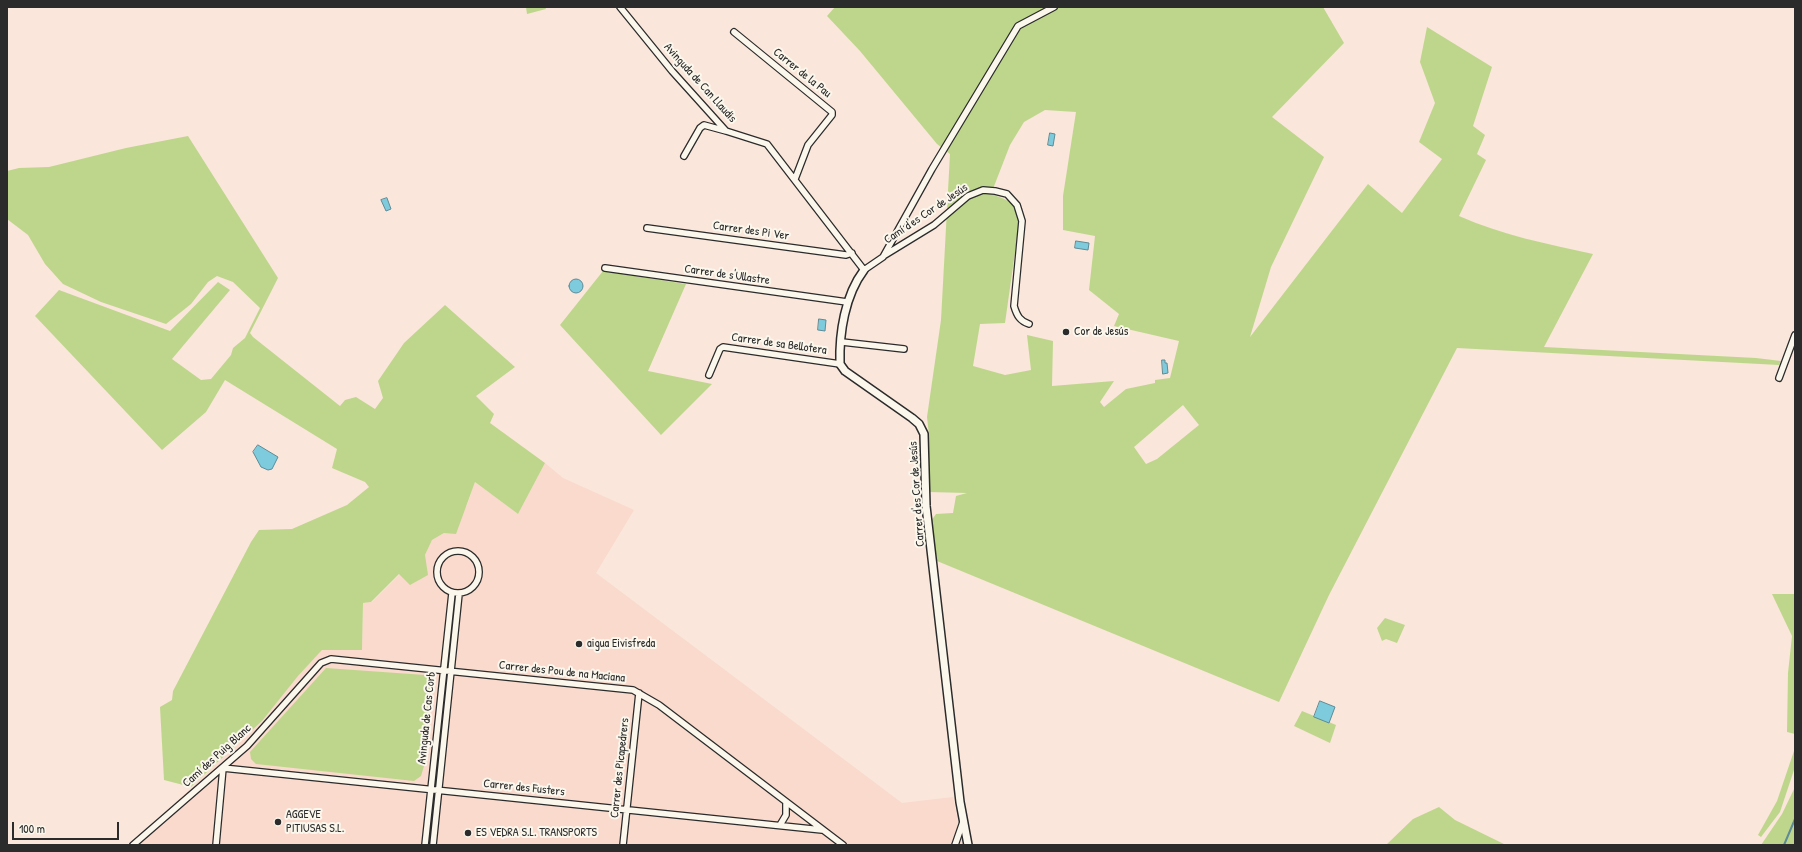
<!DOCTYPE html>
<html>
<head>
<meta charset="utf-8">
<style>
  body { margin:0 }
  #map { position:relative; width:1802px; height:852px; overflow:hidden; background:#fae6da; font-family:"Patrick Hand",sans-serif }
  canvas { display:block }
  .frame { position:absolute; inset:0; border:8px solid #2b2b2b; pointer-events:none }
  .scale { position:absolute; left:12px; top:822px; width:107px; height:18px; box-sizing:border-box; border:2px solid #2b2b2b; border-top:0; padding-left:5px; font-size:12px; line-height:14px; white-space:nowrap; color:#2b2b2b; -webkit-text-stroke:3px #fbf7ec; paint-order:stroke }
</style>
</head>
<body>
<div id="map">
<canvas width="1802" height="852"></canvas>
<div class="frame"></div>
<div class="scale">100 m</div>
</div>
<script>
const ctx = document.querySelector('canvas').getContext('2d');
ctx.lineJoin = 'round';
function paint(path, color) { ctx.fillStyle = color; ctx.fill(path, 'evenodd'); }
function stroke(path, color, width, dash) { ctx.strokeStyle = color; ctx.lineWidth = width; ctx.lineCap = dash ? 'butt' : 'round'; ctx.setLineDash(dash || []); ctx.stroke(path); }
function label(font, color, halo, rows, align = 'center') {
  ctx.font = font + ' "Patrick Hand",sans-serif'; ctx.lineWidth = 4; ctx.setLineDash([]); ctx.textBaseline = 'middle'; ctx.strokeStyle = halo; ctx.fillStyle = color; for (const [text, x, y, turn = 0] of rows) {
    ctx.save(); ctx.translate(x, y); ctx.rotate((+turn || 0) * Math.PI / 180); ctx.textAlign = isNaN(turn) ? turn : align; if (halo) ctx.strokeText(text, 0, 0); ctx.fillText(text, 0, 0); ctx.restore();
  }
}
const built = new Path2D(`
  M545,463L563,478L634,510L596,573L902,803L953,797L963,845H131L262,721L298,676L322,650H362L363,603L372,602L400,574L425,555L432,540L444,533L467,505L475,482L518,514Z`);
const green = new Path2D(`
  M526,7H545L546,9L527,14Z
  M835,7H1323L1344,43L1272,117L1324,157L1271,267L1250,337L1368,184L1402,213L1442,159L1419,142L1435,103L1420,62L1427,27L1492,67L1473,126L1485,135L1477,154L1486,160L1459,216C1502,235 1547,244 1593,254L1544,347L1756,358L1781,361L1779,365L1457,348L1329,595L1279,702L937,561L931,521L936,514L953,513L956,496L967,493L929,492V435L927,417L941,320L950,154L937,144L860,51L827,16ZM1045,110L1076,112L1063,196V230L1095,236L1089,290L1119,314L1114,326L1179,341L1170,378L1155,380V383L1126,389L1104,407L1100,402L1114,381L1052,386L1053,341L1027,335L1031,370L1005,375L973,366L980,324L1005,323L1019,224C1015,202 1011,201 991,194L1010,145L1024,122ZM1183,405L1199,425L1157,459L1146,464L1134,447Z
  M188,136L278,278L250,333L253,337L340,406L345,400L356,397L375,409L383,398L378,381L404,343L445,305L515,367L476,396L494,414L490,423L545,463L518,514L475,482L456,534L444,533L432,540L425,555L428,575L410,585L399,574L371,602L363,603L362,650H322L298,676L262,721L191,787L164,780L160,707L172,700L173,691L251,542L259,530L292,529L347,505L369,487L365,482L332,468L337,449L225,380L206,412L162,450L35,316L59,290L170,331L218,282L230,290L172,359L201,380L211,379L231,355L233,348L245,338L260,308L233,282L217,276L208,282L191,304L166,324L101,302L63,284L45,264L28,235L7,219V171L19,168L49,167L126,148Z
  M603,271L686,284L648,371L712,384L661,435L560,325Z
  M1772,594H1795V734L1787,732L1788,673L1792,636Z
  M1385,618L1405,625L1397,643L1386,639L1382,641L1377,628Z
  M326,668L425,675L431,679L432,687L424,766L421,776L414,781L256,764L251,759L250,752Z
  M1302,711L1336,725L1330,743L1294,726Z
  M1795,748V767L1780,812L1761,837L1758,835L1777,801Z
  M1795,787V845H1761L1782,814Z
  M1439,807L1455,820L1506,845H1386L1413,819Z`);
const water = new Path2D(`
  M1050,133L1055,134L1053,146L1048,145Z
  M387,198L391,209L386,211L381,200Z
  M1076,241L1089,243L1088,250L1075,248Z
  M569 286a7 7 0 1 1 14 0a7 7 0 1 1-14 0Z
  M819,319L826,320L825,331L818,330Z
  M1162,360H1165V363H1167L1168,373L1163,374Z
  M258,445L278,457L272,469L268,470L261,467L253,452Z
  M1320,701L1335,707L1329,723L1314,717Z`);
const stream = new Path2D(`
  M1784,845L1795,819`);
const minor = new Path2D(`
  M620,7L672,71L726,131L767,144L864,270L883,257L932,169L1018,26L1054,7
  M734,32L832,112V115L808,145L795,179
  M684,156L700,128L704,125L726,131
  M647,228L846,255L852,253
  M885,255L934,225L968,196L983,190L995,191L1007,194L1017,205L1022,221L1014,306C1017,316 1020,321 1029,324
  M605,268L847,302
  M842,342L904,349
  M709,375L720,349L723,347L840,364
  M1779,378L1795,335
  M437 572a21 21 0 1 1 42 0a21 21 0 1 1-42 0Z
  M780,825L786,815V802
  M133,845L247,746L321,663L331,659L633,690L659,705L843,845
  M216,845L223,768L822,830
  M425,845L452,593
  M433,845L459,594
  M623,845L639,693
  M955,845L963,822`);
const tertiary = new Path2D(`
  M864,270C845,295 839,333 840,364L845,371L912,418L919,424L924,434L926,506L960,802L968,845`);
const markers = [
  [1066,332,4,"#2b2b2b"],
  [579,644,4,"#2b2b2b"],
  [278,822,4,"#2b2b2b"],
  [468,833,4,"#2b2b2b"]
];
const streetNames = [
  ["Carrer de la Pau",802,73,39],
  ["Avinguda de Can Llaudis",700,83,48],
  ["Camí d'es Cor de Jesús",926,214,-34],
  ["Carrer des Pi Ver",751,231,8],
  ["Carrer de s'Ullastre",727,275,8],
  ["Carrer de sa Bellotera",779,344,8],
  ["Carrer d'es Cor de Jesús",917,494,-94],
  ["Carrer des Pou de na Maciana",562,672,6],
  ["Avinguda de Cas Corb",427,718,-84],
  ["Camí des Puig Blanc",217,756,-42],
  ["Carrer des Picapedrers",620,768,-84],
  ["Carrer des Fusters",524,788,6]
];
const poiNames = [
  ["Cor de Jesús",1074,332],
  ["aigua Eivisfreda",587,644],
  ["AGGEVE",286,815],
  ["PITIUSAS S.L.",286,829],
  ["ES VEDRA S.L. TRANSPORTS",476,833]
];
paint(built, '#f9dacd');
paint(green, '#bed68c');
paint(water, '#7ecbdd');
stroke(water, '#5d8b96', 1);
stroke(stream, '#5d8b96', 2);
stroke(minor, '#2b2b2b', 8);
stroke(tertiary, '#2b2b2b', 10);
stroke(minor, '#fbf7ec', 5.5);
stroke(tertiary, '#fbf7ec', 7);
for (const [x, y, r, color] of markers) { const dot = new Path2D(); dot.arc(x, y, r, 0, 2 * Math.PI); ctx.fillStyle = color; ctx.fill(dot); stroke(dot, '#fbf7ec', 1.5); }
label('12px', '#2b2b2b', '#fbf7ec', streetNames);
label('12px', '#2b2b2b', '#fbf7ec', poiNames, 'left');
</script>
</body>
</html>
